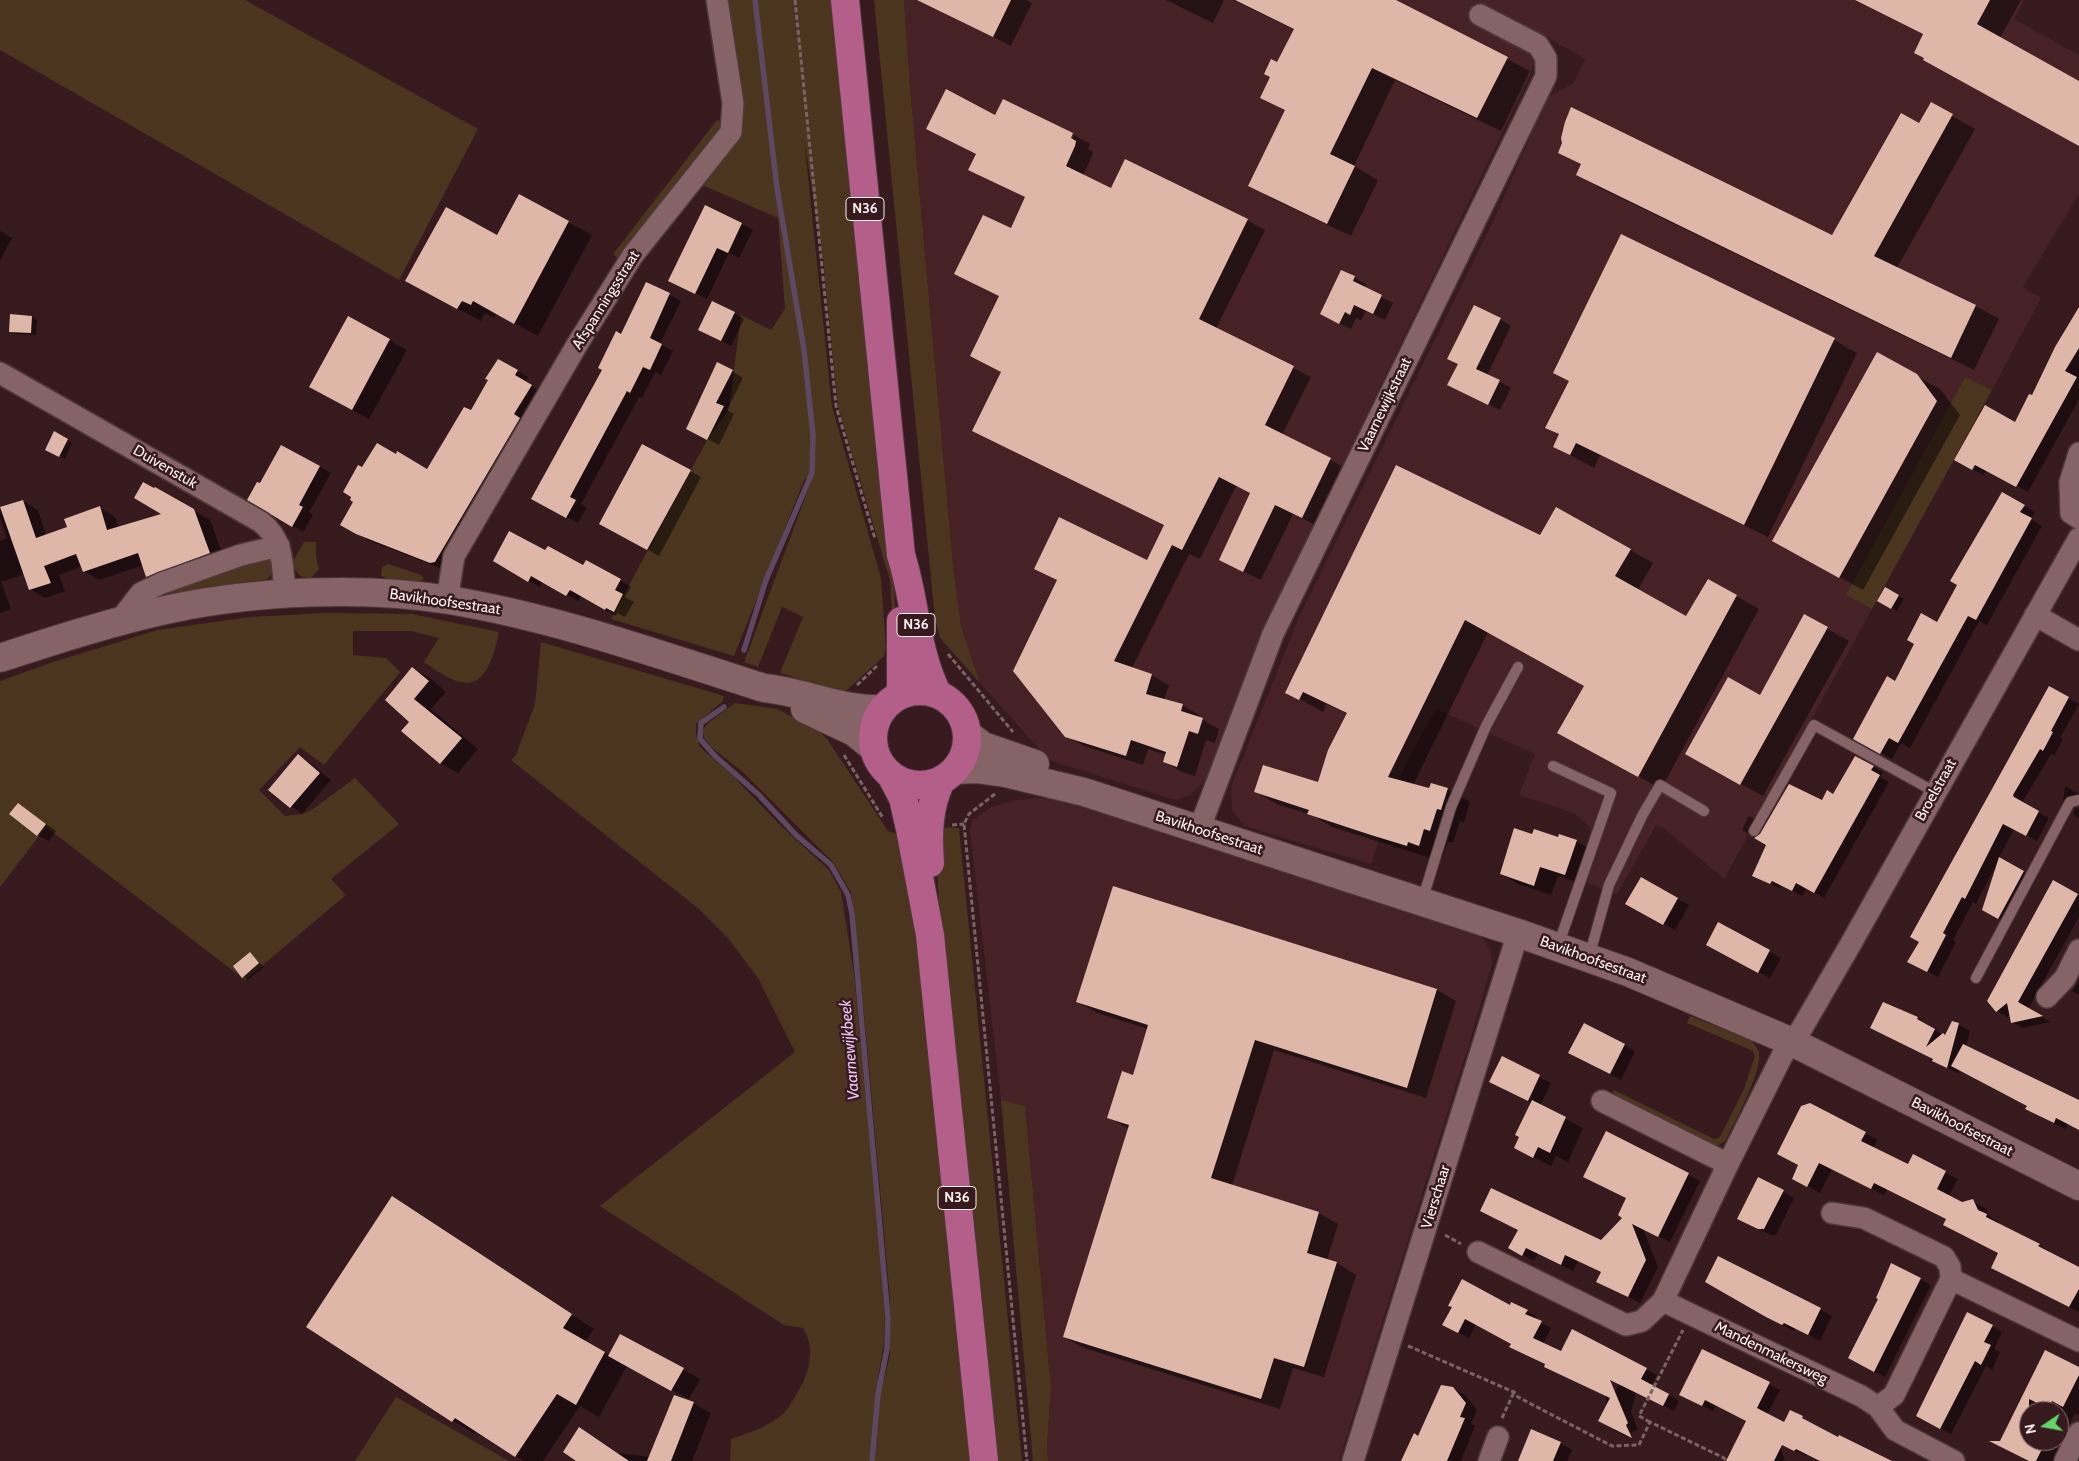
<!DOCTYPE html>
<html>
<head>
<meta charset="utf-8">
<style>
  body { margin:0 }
  #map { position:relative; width:2079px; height:1461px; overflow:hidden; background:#371a1e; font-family:Cabin,sans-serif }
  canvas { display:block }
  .north { position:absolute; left:2019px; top:1401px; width:50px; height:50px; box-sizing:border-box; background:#371a1e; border:1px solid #867072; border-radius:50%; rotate:258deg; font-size:14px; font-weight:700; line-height:20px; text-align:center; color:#fcf0f0 }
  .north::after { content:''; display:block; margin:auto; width:18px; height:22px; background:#62d469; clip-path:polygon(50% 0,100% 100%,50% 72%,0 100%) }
</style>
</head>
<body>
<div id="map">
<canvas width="2079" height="1461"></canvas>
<div class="north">N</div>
</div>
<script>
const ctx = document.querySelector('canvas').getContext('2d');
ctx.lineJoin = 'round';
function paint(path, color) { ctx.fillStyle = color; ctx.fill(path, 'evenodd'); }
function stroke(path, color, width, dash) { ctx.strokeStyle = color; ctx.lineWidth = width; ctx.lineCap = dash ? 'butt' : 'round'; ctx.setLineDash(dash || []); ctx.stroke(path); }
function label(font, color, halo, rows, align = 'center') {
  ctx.font = font + ' Cabin,sans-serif'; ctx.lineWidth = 5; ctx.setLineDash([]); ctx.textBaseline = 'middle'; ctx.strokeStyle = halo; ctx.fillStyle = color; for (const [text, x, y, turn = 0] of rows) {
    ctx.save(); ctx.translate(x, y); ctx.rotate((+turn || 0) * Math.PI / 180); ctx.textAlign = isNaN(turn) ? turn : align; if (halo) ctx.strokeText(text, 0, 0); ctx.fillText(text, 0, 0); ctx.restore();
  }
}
const built = new Path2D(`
  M904,0H2024L2014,19L2079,55V194L2023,287L2041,298L1992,390L1965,377L1846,595L1872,609L1724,879L1665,829L1656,825L1617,894L1578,879L1591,829L1574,813L1519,795L1535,754L1436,709L1404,767L1371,864L1244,826L1232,810L1231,787L1299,617L1496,215L1547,97L1573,84L1585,59L1545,36L1530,75L1289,576L1205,781L1190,795L1175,800L1049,760L980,683L961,626L953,565L910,87Z
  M1062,796L1479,933L1490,949L1492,964L1471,1037L1339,1461H1048L1047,1444L1051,1388L1025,1107L1001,1100L970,830L972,820L992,807L1017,800Z`);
const green = new Path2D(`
  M0,0H245L478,129L399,280L0,50Z
  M725,0H834L894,582L897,648L894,647L890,580L838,407L823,259L804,138L832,407L881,578L886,648L884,656L847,690L841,692L780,673L803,617L782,607L758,667L744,662L811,482L805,478L734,656L611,619L707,440L729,409L741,315L771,330L785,309L778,218L700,184L631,271L613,254L717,120L737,133Z
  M874,0H904L910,87L953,565L961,626L980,683L940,638L935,619Z
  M1965,377L1992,390L1872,609L1846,595Z
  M304,542H316V557L319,569L311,578C299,579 295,571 293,561Z
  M270,558C276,566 274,574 266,580L154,597L229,565Z
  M388,564L421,575L424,579C418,585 387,582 381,575L382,567Z
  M326,613L412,614L499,632C487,688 471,697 424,662L439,638L411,631H353V655L386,658L400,672L324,765L300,747L259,790L285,816L303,814L313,809L355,778L399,824L331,879L346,895L245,980L46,827L0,887V681L53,662L158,630L250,617Z
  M541,642L724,696L722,702L696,724V734L700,747L734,777L780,825L829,870L841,892L854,974L878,1222L885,1317L884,1343L878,1378L884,1380L890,1355V1299L866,1034L851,892L833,862L744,773L711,747L704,738L703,730L708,723L735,703L777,709L818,730L827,739L888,831L899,835L902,843L921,971L971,1461H730L731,1439C749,1433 770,1426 784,1413C787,1410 790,1404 793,1400C807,1379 818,1352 803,1328L784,1325L600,1206L795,1052L758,978L727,937L699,909L511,760L516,755L535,704Z
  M948,827L959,828L1022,1461H994L938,890V839L941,830Z
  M1690,1016L1751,1040C1754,1044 1758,1048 1759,1053C1762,1072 1735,1121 1726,1140L1719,1145L1712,1146L1611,1097L1614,1090L1714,1139L1720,1137L1744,1089L1755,1056L1753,1051L1687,1023Z
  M1001,1100L1025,1106L1051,1388L1047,1444L1048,1461H1033Z
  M396,1397L509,1461H355Z`);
const shadow = new Path2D(`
  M931,0H1026L1032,3L1011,46L929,4Z
  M1166,0H1224L1213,23Z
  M1233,0H1393L1530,71L1501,131L1395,80L1354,166L1378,180L1351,236L1273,199L1250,185L1286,111L1262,97L1295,30Z
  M1854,0H2021L2000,38L2079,82V145L1924,35Z
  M1931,104L1975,129L1897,268L1976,306L1999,319L1974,370L1600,188L1577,174L1582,165L1560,152L1833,237L1920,125Z
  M995,116L1070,144L1074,135L1090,144L1088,149L1093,152L1092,156L1083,176L1111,189L1247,220L1265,230L1216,329L1311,377L1282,435L1347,469L1319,527L1293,514L1261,580L1220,560L1252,493L1236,486L1200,559L1189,554L1132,668L1151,675L1169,685L1164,700L1182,705L1199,715V718L1219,729L1215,743L1206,740L1195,776L1182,772L1164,762L1167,755L1148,749L1143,765L1084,746L1066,736L1058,581L1035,568L1148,562L1165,525L974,431L1002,372L971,356L1001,296L1026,198L970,169L977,155L945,138Z
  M519,196L592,235L538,336L496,313L494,318L485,313L481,321L430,294L498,236Z
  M742,224L753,230L739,258L729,253L707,299L670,280Z
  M0,231L12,238L1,259H0Z
  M1342,271L1366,284L1364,288L1393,303L1385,320L1366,311L1361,320L1356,318L1351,329L1333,320Z
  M647,283L681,301L660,344L673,351L661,375L655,372L642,398L639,397L581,504L587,508L578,523L544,505Z
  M2079,307V399L2028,492L1986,470L1983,475L1956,460L2015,424L2033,397Z
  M734,313L744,319L731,346L710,335Z
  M32,317L37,320L36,335L16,334L11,331Z
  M348,318L407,350L369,419L328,397Z
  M1500,319L1511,326L1487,375L1511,388L1500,410L1460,391Z
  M1834,340L1857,353L1768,537L1600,455L1594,468L1554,446L1560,435L1547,427L1570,381Z
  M498,360L528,377L525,382L542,392L442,569L368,540L341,524L355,502L362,469L427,471L471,412Z
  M732,371L743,378L727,410L734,414L719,445L699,435Z
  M1916,376L1940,389L1960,415L1863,590L1797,554Z
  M54,433L72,443L65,459L47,449Z
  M282,446L331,473L309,512L313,515L303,532L249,499L260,485Z
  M690,471L701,477L659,556L612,530Z
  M155,488L210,520L225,561L162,585L147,576L143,565L99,580L84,571L82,566L59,575L65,591L45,598L30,589L25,574L1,582L11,609L0,613V541L7,538L0,518V509L23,501L38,510L46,535L68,527L100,508L115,517L118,528L164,514L154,490Z
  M2003,494L2035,512L2031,519L2042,526L1987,625L1979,621L1910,748L1901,743L1892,759L1855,738L1938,623Z
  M1541,536L1630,550L1653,563L1638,590L1687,618L1708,580L1759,609L1661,789L1582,745L1585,685L1488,632L1413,785L1430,790L1447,789L1470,802L1464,823L1460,821L1453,843L1448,842L1442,858L1431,854L1430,858L1332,827L1312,815L1279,805L1256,792L1319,784L1348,714L1326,704L1323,712L1287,692Z
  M545,552L620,580L631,587L625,597L634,602L625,617L617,613L616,616L581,596L578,601L543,581L540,587L494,561Z
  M1885,588L1904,599L1897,611L1879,601Z
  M1805,616L1849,641L1763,796L1708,766L1760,697Z
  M412,668L430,678L446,692L431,709L478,749L458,773L440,763L411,722Z
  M2050,688L2079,704L2060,738L2063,739L2054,756L2051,754L2023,801L2024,804L2049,818L2037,841L2014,829L1999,858L2033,877L2008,924L1984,909L1997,863L1976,904L1973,902L1953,940L1956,942L1938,977L1919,967L1921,941Z
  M299,756L310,763L331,780L302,814L270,790Z
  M1855,757L1883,772L1880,777L1889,782L1824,898L1807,888L1802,896L1782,885L1780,888L1764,881L1822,801L1834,796Z
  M2065,786L2079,794V797L2073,799L2068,796L2067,805L2063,803Z
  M19,804L56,831L49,841L37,835Z
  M2079,808V819L2073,813L2075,809Z
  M1749,816L1758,821L1753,831V836L1742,830Z
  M1533,836L1576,841L1593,851L1582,884L1558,876L1551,895L1518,884L1501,874Z
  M1641,879L1689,905L1675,930L1627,904Z
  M2054,882L2079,896V917L2028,1009L2051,1022L2023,1028L2012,1022L2011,1014L2007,1017L1997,1011Z
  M1113,888L1437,990L1456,1001L1426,1098L1274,1050L1232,1186L1319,1213L1338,1224L1327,1260L1337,1263L1356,1275L1324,1377L1293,1368L1280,1409L1084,1348L1064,1337L1129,1129L1109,1117L1134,1076L1148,1029L1097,1013L1078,1002Z
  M1719,924L1781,958L1770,978L1719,951Z
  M250,954L264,967L248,980L243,977Z
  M2079,981V995L2072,991Z
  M1919,1019L1929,1025L1928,1027L1946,1036L1959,1025L1970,1031L1966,1046L2079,1101V1130L2068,1124L2065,1129L2038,1115L2028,1106L1959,1070L1958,1074L1934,1059L1872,1028L1915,1025Z
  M1624,1045L1635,1051L1621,1080L1581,1059Z
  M1502,1058L1551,1083L1540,1106L1583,1128L1568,1162L1556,1156L1551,1166L1533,1157L1532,1103L1502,1088Z
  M1606,1132L1700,1181L1670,1242L1643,1229L1658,1267L1640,1303L1610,1288L1602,1273L1578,1261L1573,1271L1538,1254L1534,1261L1509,1248L1602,1242L1624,1217L1628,1198Z
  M1865,1133L1878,1140L1873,1148L1908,1166L1913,1156L1958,1179L1949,1196L1962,1203L1972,1201L1985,1208L1990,1217L1999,1222L1998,1224L2039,1245L2051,1252L2050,1254L2079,1268V1312L2005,1275L1999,1253L1947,1219L1887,1189L1884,1195L1832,1169L1820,1193L1793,1178Z
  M1783,1192L1794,1198L1776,1235H1771L1750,1225Z
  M415,1211L594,1329L585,1342L610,1356L683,1369L700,1379L689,1399L627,1366L599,1417L580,1406L543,1461H524L477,1431L475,1434L453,1421L308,1326Z
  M1719,1258L1832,1316L1820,1341L1796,1328L1794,1331L1778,1323Z
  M1920,1279L1931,1285L1885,1377L1860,1364L1879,1298Z
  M1511,1306L1527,1311L1537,1317L1536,1320L1551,1328L1543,1344L1561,1353L1572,1331L1657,1375L1651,1386L1679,1401L1674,1411L1636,1392L1631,1412L1638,1429L1625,1436L1614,1430L1605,1395L1546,1365L1476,1324L1469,1338L1444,1325ZM1608,1377L1619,1383L1614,1393Z
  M1992,1326L2002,1332L1994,1349L2000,1352L1992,1370L1986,1366L1951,1434L1927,1422Z
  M2045,1352L2079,1369V1415L2075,1413L2054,1457L2058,1461H2029L1999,1445ZM2029,1411H2059V1441H2029Z
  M1769,1384L1780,1390L1767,1415L1784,1424L1791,1412L1839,1438L1890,1461H1821L1807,1454L1806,1456L1779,1443L1785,1461H1730L1747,1421L1716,1405L1713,1411L1691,1400Z
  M1453,1388L1465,1395L1477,1410L1471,1424L1475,1426L1461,1461H1403Z
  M693,1403L711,1413L692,1461H580L579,1428L618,1453L650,1457Z
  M1560,1443L1572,1450L1567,1461H1519Z`);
const stream = new Path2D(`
  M744,650L766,580L812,473L813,435L804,350L777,188L755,0
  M724,707L701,723L700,739L715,756L759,795L796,835L831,865L848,895L852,914L888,1318L887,1349L878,1394L872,1461`);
const building = new Path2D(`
  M917,0H1011L993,37Z
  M1235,0H1396L1508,57L1477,118L1372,68L1330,154L1355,166L1327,224L1248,186L1285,110L1260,98L1270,77L1264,74L1271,59L1277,62L1294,29Z
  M1855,0H1990L1977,24L2079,81V146L1923,60L1924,58L1914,53L1923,34Z
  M946,89L995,115L1003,99L1073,133L1071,138L1076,141L1075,146L1066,166L1111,188L1125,159L1248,219L1199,319L1294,366L1265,425L1331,458L1302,518L1275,505L1243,572L1219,560L1250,493L1219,477L1182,550L1172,545L1114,661L1152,674L1146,694L1183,704L1181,711L1203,718L1198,734L1189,731L1177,767L1163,762L1166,752L1131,740L1126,756L1065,737L1013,671L1057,580L1034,569L1059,517L1147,560L1164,525L972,431L1001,372L970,356L999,296L954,274L983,215L1011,228L1025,197L968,170L976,154L926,129Z
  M1931,102L1953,114L1874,256L1976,305L1951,358L1576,175L1581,164L1558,153L1562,143L1561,138L1565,122L1571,107L1832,235L1901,113L1919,123Z
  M519,194L569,221L514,324L473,301L471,305L462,301L457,309L405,281L446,207L497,235Z
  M705,205L742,223L728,253L717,248L695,294L668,281Z
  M1621,234L1835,338L1744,525L1576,443L1570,455L1553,447L1559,434L1545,428L1569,381L1553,373Z
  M1341,270L1355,276L1353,281L1382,295L1373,314L1354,305L1350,315L1345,312L1339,324L1320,314Z
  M646,282L670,293L650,338L662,344L650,370L643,367L630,393L627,391L570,497L576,500L566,518L531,499L602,370L598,368L616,331L621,334Z
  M712,301L735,312L721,341L698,330Z
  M1474,305L1501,318L1476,369L1500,380L1488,405L1447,385L1458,364L1447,359Z
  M2079,307V348L2065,371L2077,377L2016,487L1975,465L1972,470L1954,460L1985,405L2015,422L2029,394L2032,395L2055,347Z
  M10,314L32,316L31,333L9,332Z
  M348,316L390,339L352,410L309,387Z
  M1877,352L1917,374L1937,401L1839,578L1772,541Z
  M498,359L518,370L515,375L532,385L514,414L520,418L435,562L430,563L356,534L340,525L353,502L350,500L351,497L343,492L358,465L362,467L377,443L396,454L397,451L427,469L464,407L471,410L488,380L485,379Z
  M717,362L733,370L716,403L724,406L707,440L686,429Z
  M54,431L68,439L59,457L45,450Z
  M642,444L691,470L647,550L599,524Z
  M281,445L320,466L299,505L303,507L292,527L247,500L257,482L260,483Z
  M1396,465L1540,535L1556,507L1631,549L1615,576L1686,616L1708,579L1737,595L1638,777L1557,733L1584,686L1465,620L1388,777L1429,788L1431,783L1448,788L1441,810L1437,809L1430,831L1424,829L1419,846L1408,842L1407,846L1371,835L1307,814L1309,810L1254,792L1263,765L1318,782L1328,750L1347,713L1303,692L1299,700L1285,693Z
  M143,482L154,488L155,487L194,509L210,553L146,577L138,553L83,572L76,554L44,566L51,583L29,590L0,507L23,500L36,538L67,527L64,519L100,506L107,530L161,514L134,498Z
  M2002,492L2025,505L2020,512L2032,518L1976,620L1968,616L1898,743L1889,738L1880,754L1853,739L1887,676L1895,681L1914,644L1907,640L1921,613L1937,622L1957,585L1950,581Z
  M509,531L545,550L548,546L583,565L586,560L621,579L615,590L623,594L614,612L606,608L605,610L570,590L566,596L531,576L528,582L493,561Z
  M1885,587L1899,595L1891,609L1877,601Z
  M1804,614L1828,627L1740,785L1685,754L1728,677L1760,695Z
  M412,667L429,681L414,699L462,738L440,764L401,731L409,722L385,700Z
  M2049,686L2069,697L2051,731L2053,732L2043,751L2040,749L2013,795L2014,797L2039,811L2026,836L2003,824L1965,899L1962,897L1943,933L1946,935L1927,972L1907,962L1919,942L1910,937Z
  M298,754L320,773L290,808L268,790Z
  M1855,756L1874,766L1871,770L1880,775L1814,893L1796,883L1792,891L1772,881L1770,884L1752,876L1766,845L1754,838L1760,834L1789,784L1822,800L1827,790L1833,794Z
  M18,803L46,824L37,836L9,814Z
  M1514,828L1532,834L1534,829L1558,837L1559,834L1577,840L1565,875L1540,867L1534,886L1500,874Z
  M1999,857L2024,871L1998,919L1982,910Z
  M1641,877L1678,898L1663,925L1625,904Z
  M2053,880L2078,894L2018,1002L2043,1016L2011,1023L2007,1003L1996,1012L1987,1001Z
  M1113,886L1437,989L1407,1088L1255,1040L1211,1178L1319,1212L1307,1253L1337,1262L1304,1367L1274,1358L1261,1399L1063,1337L1129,1125L1107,1118L1122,1071L1133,1075L1148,1025L1076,1002Z
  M1718,922L1770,950L1758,973L1706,945Z
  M250,952L259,963L242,978L233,966Z
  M1883,1002L1918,1017L1917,1019L1935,1029L1926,1047L1943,1033L1945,1035L1952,1021L1959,1023L1947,1068L1932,1061L1933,1059L1870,1028Z
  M1584,1023L1625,1044L1610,1074L1568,1053Z
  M1963,1044L2079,1100V1130L2056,1118L2054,1123L2025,1109L2027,1106L1951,1066Z
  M1502,1056L1540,1075L1528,1101L1489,1082Z
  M1532,1100L1566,1117L1550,1153L1538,1147L1533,1158L1514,1148L1519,1137L1515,1135Z
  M1810,1103L1866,1132L1861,1141L1908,1164L1913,1154L1946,1171L1937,1189L1962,1202L1973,1199L1978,1210L1987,1214L1986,1217L2040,1244L2038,1246L2079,1267V1289L2069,1307L1991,1268L1998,1253L1943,1225L1946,1219L1874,1183L1871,1189L1819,1163L1807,1187L1792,1179L1798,1165L1777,1154L1801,1106Z
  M1606,1131L1689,1173L1658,1237L1632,1224L1646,1260L1628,1297L1596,1282L1601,1272L1565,1255L1561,1265L1526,1248L1522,1256L1508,1248L1518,1230L1480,1211L1491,1188L1601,1240L1622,1218L1618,1215L1626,1198L1583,1177Z
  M1758,1177L1784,1190L1764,1229H1758L1737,1219Z
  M392,1196L572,1314L563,1328L605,1352L576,1405L557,1394L515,1457L455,1418L452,1422L306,1327Z
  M1718,1256L1821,1308L1808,1335L1784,1323L1782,1325L1766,1317L1705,1282Z
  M1891,1263L1921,1278L1874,1372L1848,1358L1878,1299L1876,1298Z
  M1462,1279L1510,1305L1511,1302L1528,1310L1525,1314L1542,1321L1533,1338L1561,1351L1572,1329L1647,1368L1641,1379L1669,1394L1663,1406L1610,1380L1628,1423L1626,1425L1632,1438L1598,1421L1610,1398L1544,1367L1545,1364L1509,1347L1511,1344L1465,1319L1458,1333L1442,1325L1452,1307L1448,1306Z
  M1967,1312L1993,1325L1984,1342L1991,1345L1981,1365L1975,1361L1940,1429L1916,1416Z
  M620,1334L684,1368L671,1391L608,1356Z
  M1702,1349L1770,1382L1757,1408L1784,1422L1790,1410L1803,1416L1802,1418L1838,1437L1839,1435L1892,1461H1820L1796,1449L1794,1451L1782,1445L1774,1461H1726L1746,1421L1705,1400L1702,1406L1679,1395Z
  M2045,1350L2079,1367V1375L2063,1407L2052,1401L2048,1408L2029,1399V1441H2040L2038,1447L2042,1449L2036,1461H2029L1989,1441H2000Z
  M1441,1385L1453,1387L1466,1403L1460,1417L1465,1418L1447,1461H1401L1414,1433L1418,1436Z
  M674,1395L694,1402L671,1461H647Z
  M579,1427L629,1461H576L563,1452Z
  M1531,1429L1561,1442L1553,1461H1518Z`);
const path = new Path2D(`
  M795,0L836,406L875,539
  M948,654L1013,732
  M857,685L878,665
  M844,755L883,818
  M995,794L969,814L964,824L1027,1461
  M952,825L964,824
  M1445,1235L1461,1244
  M1408,1346L1514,1392L1518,1397L1533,1405L1612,1446L1639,1445L1650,1422L1724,1458L1726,1461
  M1502,1418L1514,1392
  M1650,1422L1639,1416L1683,1330`);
const lane = new Path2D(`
  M1553,766L1611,793L1558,946
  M1754,831L1814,725L1935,792
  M1422,901L1451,807L1486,726L1518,667
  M1589,957L1609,885L1642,816L1660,785L1704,811
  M1976,978L2070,802L2079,800`);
const street = new Path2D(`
  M0,373L261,522C285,541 282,566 285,594
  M2079,453L2070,482L2071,513L2079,518
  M447,600L454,556L578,343L633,255L731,132L733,103L717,0
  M2035,615L2079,640
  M117,624L141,593L162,583L241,555L279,546
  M1199,830L1273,634L1546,76V58L1538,45L1480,15
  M2047,997L2065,978L2079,950
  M1602,1101L1728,1164L1782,1056L1802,1028L1849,947L2079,538
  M1832,1213L1864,1218L1944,1257L1950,1267L1951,1279L2079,1341
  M1478,1252L1626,1325L1642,1321L1663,1301L1861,1396L1878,1407L1895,1430L1954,1461
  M1663,1301L1728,1164
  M1878,1407L1894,1395L1951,1279
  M1353,1461L1518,933
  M1489,1461L1498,1437
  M2065,1461L2079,1433`);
const secondary = new Path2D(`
  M0,658C55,640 114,621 170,609C254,591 365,586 449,600C557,618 660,655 764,688C805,692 841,711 883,709
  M805,709L854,732L874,748
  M967,734L983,746L1035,764
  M955,770L976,769L1005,773L1084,792L1518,933L1628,972L1792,1042L2079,1186`);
const primary = new Path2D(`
  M845,0L901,555C916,602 915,648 937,693
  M873 738a47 47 0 1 1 94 0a47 47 0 1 1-94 0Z
  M901,695V621
  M892,777L903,798L910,829L930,935L984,1461
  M930,863C928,835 928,807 941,781`);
const shields = [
  [865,209,38],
  [916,625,38],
  [957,1198,38]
];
const shieldNames = [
  ["N36",865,209],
  ["N36",916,625],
  ["N36",957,1198]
];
const streetNames = [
  ["Afspanningsstraat",606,300,-58],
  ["Vaarnewijkstraat",1385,405,-64],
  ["Duivenstuk",165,467,30],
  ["Bavikhoofsestraat",445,602,8],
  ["Broelstraat",1936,790,-61],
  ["Bavikhoofsestraat",1209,833,18],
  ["Bavikhoofsestraat",1593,960,20],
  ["Bavikhoofsestraat",1962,1127,27],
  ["Vierschaar",1436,1197,-73],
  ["Mandenmakersweg",1771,1353,26]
];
const waterNames = [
  ["Vaarnewijkbeek",850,1050,-95]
];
paint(built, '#462226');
paint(green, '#4b351f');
paint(shadow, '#0007');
stroke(stream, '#5d4761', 5.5);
paint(building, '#dfb7a9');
stroke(lane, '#4e383b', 12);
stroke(street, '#4e383b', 24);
stroke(secondary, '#4e383b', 30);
stroke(primary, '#4e383b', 30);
stroke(path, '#7a6366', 3, [5, 2.5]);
stroke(lane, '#866366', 10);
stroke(street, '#866366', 21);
stroke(secondary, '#866366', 28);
stroke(primary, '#b45f89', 28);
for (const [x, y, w] of shields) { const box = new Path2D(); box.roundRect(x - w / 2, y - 11.5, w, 23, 4); ctx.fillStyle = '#371a1e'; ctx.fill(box); stroke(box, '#fcf0f0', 1); }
label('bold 14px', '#fcf0f0', null, shieldNames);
label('15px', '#fcf0f0', '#371a1e', streetNames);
label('italic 16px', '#ebc2f3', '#371a1e', waterNames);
</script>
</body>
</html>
